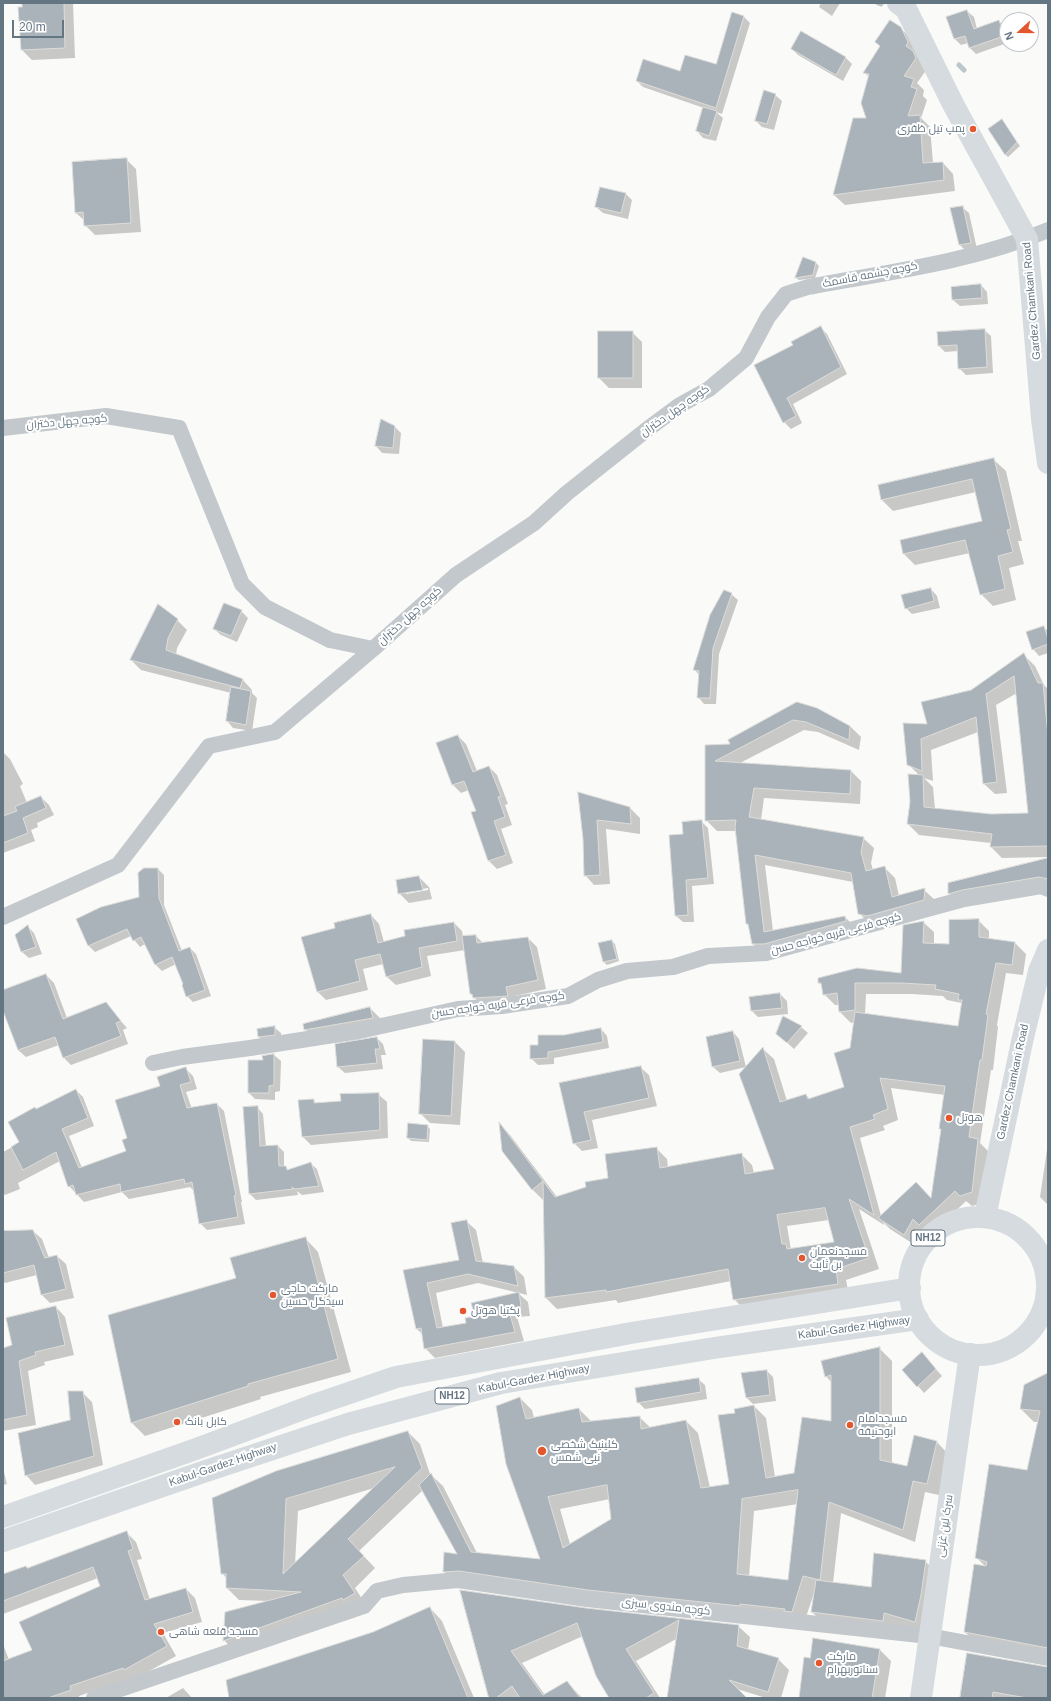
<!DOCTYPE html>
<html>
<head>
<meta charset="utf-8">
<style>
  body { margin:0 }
  #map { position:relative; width:1051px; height:1701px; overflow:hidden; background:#fafaf8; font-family:Helvetica,sans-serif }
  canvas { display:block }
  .frame { position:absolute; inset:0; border:4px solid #657683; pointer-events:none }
  .north { position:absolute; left:999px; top:12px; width:40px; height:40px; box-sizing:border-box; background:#fff; border:1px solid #c1c8cd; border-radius:50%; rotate:249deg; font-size:11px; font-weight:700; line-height:16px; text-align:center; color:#657683 }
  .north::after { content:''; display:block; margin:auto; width:14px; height:18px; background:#e4572e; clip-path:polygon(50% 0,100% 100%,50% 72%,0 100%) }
  .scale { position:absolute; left:12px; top:20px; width:52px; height:18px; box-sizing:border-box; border:2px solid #657683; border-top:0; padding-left:5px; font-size:12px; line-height:14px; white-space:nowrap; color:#657683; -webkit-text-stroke:3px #fff; paint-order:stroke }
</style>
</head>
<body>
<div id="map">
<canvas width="1051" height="1701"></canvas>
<div class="frame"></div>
<div class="north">N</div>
<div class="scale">20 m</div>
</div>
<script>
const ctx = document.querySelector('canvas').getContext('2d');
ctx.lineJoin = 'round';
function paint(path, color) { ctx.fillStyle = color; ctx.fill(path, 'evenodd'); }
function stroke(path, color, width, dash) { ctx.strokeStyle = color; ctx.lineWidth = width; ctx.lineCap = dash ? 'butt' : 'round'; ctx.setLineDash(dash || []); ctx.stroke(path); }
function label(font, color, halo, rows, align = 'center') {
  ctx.font = font + ' Helvetica,Cairo,sans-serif'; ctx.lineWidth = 4; ctx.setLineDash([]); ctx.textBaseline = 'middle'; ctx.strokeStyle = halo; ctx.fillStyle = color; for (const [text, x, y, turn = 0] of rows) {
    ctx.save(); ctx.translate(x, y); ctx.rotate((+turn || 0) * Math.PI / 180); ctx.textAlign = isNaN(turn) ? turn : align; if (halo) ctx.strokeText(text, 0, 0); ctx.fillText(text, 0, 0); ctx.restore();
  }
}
const shadow = new Path2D(`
  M23,3H73L75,58L32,60L22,50L19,8H23Z
  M821,3H840L832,16L819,7Z
  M967,11L974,17L977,29L999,21L1005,28L1007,43L976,54L969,47L968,43L961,45L955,39Z
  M744,17L750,23L722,114L716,112L723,118L716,141L703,138L697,131L704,108L643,87L637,81L716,66Z
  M900,28L912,39L919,53L917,56L923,63L927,69L917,83L924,90L923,96L927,100L921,118L930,127L933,163H943L953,174L955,191L845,205L834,195L867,119L869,77L864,72L881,47L876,42Z
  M801,32L846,58L852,64L843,81L798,55L792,49Z
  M775,95L782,101L774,130L762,127L756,121Z
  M1002,121L1020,146L1008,157L1005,154Z
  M126,159L136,169L141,232L95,235L85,225V221L76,213Z
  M625,193L632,200L628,219L603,213L596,207Z
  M962,207L969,213L977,249L966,251L960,245L951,209Z
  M816,263L819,266L815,278L799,280L796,278Z
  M981,285L987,292L988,304L960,306L953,300Z
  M821,328L827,334L847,374L793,404L802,423L791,429L784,422L755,365L794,346Z
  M984,330L991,336L993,373L966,375L959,368L958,351L945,352L939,346Z
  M632,332L642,342V388H609L599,378Z
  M382,420L394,426L401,433L399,454L382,453L376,446Z
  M994,460L1006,471L1022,541H1018L1024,564L1009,568L1016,600L993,606L981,594L970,553L915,565L904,554L983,522L976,492L893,511L882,500Z
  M931,589L937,596L940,608L912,614L906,608Z
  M731,594L738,600L719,654L716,704H704L698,697L699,675L694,669Z
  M241,611L248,618L237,642L221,635L214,629Z
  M177,620L187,630L177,648L176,655L243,680L252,690V693L257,698L252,731L233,728L227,721L231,693L141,670L131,660Z
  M1043,627L1048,631V653L1039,656L1033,649Z
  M1024,655L1035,666L1044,685L1048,689V857L1002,858L991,847V843L919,835L908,824L919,775L908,764L904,725H928L971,691ZM1017,693L1029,814L991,815L935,809L933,787L924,778L933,781L931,750L978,732L983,783L995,794L1007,793L996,705Z
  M797,703L850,726L861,737L859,750L818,732L804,730L740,763L851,771L861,781L860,804L764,798L761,820L863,838L874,848L871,863L873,870L884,867L895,878L899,896L924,890L935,900L870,924L859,913L853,882L765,865L773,931L845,917L855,927L764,954L753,944L750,927L747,924L736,831H717L706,820V746L732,745Z
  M458,736L466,744L477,771L489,767L497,775L508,804L505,805L512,825L501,829L513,863L497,869L489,861L473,813L477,811L469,790L461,793L453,785L438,744Z
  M3,752L10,759L23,784L20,786L27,803L41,797L49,805L54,815L37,823L38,827L31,830L35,841L3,853Z
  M579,793L630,808L640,818V834L606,829L610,884L594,885L585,875L584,838Z
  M701,821L708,828L714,884L692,886L694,922H683L676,916L670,836L684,835Z
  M1048,860V886L959,903L949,893Z
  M158,869L164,875V905L182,951L190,948L196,954L211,996L193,1002L187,996L176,964L162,971L156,965L145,944L140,947L131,936L95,952L89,946L77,919L140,898Z
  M419,877L429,887L432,899L409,903L399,893ZM428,888V890L406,894V892Z
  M371,915L379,924L384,942L454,923L462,931L463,937L476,936L484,944L528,938L537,947L546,989L515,996L484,1007L471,994L465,950L427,956L431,976L396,985L387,977L383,964L363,969L368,990L326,1000L317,991L337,929Z
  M978,920L989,931V940L1015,943L1026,954L1023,975L1006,973L997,1025L998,1027L993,1070H991L980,1143L988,1151L982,1203L972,1206L966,1201L931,1235L925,1229L915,1245L890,1229L883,1222L884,1225L859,1209L879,1269L846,1280L849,1295L745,1310L734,1299L731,1281L618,1303L616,1300L557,1309L546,1298L544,1199L543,1200L532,1189L501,1125L510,1135L557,1197L609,1179L656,1148L667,1159L668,1167L741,1154L752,1165L754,1173L776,1170L763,1049L774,1059L787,1101L806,1095L810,1099L846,1088L855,1022L851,1023L840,1012L839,1005H835L824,994L823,986L819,983L902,974L923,922L934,932V945H950ZM866,994H912L943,996L947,1000L962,1003L959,1027L865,1014ZM891,1088L945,1095L940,1128L942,1130L931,1200L881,1216L860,1138L885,1130L883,1126L898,1120ZM829,1220L835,1243L791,1250L787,1226Z
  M27,926L34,933L42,954L29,958L22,952L17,935Z
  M612,941L615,944L619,961L607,965L604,962Z
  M46,975L54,983L67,1018L106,1004L127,1028L123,1030L128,1044L71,1065L63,1057L59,1045L26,1057L18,1050L3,1008V991Z
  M780,994L787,1001L788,1014L758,1017L752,1011Z
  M370,1008L380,1018L382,1028L315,1039L305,1029Z
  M784,1017L801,1027L808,1033L794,1049L784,1040Z
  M274,1027L281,1033V1041L266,1043L259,1037Z
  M601,1029L607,1036L609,1048L554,1058V1064L538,1065L531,1058L539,1046V1036L564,1035Z
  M733,1032L739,1039L746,1067L720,1073L713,1067Z
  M377,1038L383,1044L386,1055H381L383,1069L345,1073L338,1067L336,1045Z
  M424,1040L455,1042L465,1052L460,1125L430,1123L420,1113Z
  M274,1055L281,1061L280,1091L275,1092V1100L255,1099L249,1093L264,1061L263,1057Z
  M640,1067L649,1075L657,1106L592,1120L598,1148L582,1151L574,1143L560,1084Z
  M186,1069L193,1076L197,1089L186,1092L192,1109L217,1104L224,1111L242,1202H241L245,1224L207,1230L200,1223L193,1190L190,1187L129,1199L122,1192L84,1202L69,1186L60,1161L18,1183L20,1189L5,1195L3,1193V1152L20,1143L36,1110L76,1090L83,1097L94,1126L69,1136L82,1168L127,1152L129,1139L161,1087Z
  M378,1094L387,1102L388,1138L311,1145L303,1137L313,1100L317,1104L342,1102Z
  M257,1107L263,1114L266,1147L278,1146L284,1152V1167L290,1170L310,1163L317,1169L324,1192L302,1195L297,1191L298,1195L256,1200L250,1194Z
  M427,1126L430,1129L429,1142L411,1141L408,1138Z
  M1048,1143V1205L1040,1197Z
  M466,1221L476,1230L483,1263L514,1267L524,1277L527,1295L478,1283L436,1293L443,1328L467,1324L476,1317L518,1293L528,1302L530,1316L517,1317L524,1341L435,1358L425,1348L423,1335L417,1329L404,1271L460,1261Z
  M33,1231L42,1239L49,1258L57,1256L66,1264L74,1298L50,1303L42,1295L37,1275L5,1283L3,1281V1232Z
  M305,1238L318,1252L351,1372L260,1397L261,1399L145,1436L132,1423L109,1316L237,1279Z
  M56,1307L65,1317L74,1355L44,1362L45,1365L28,1371L36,1425L3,1431V1349L13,1345Z
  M880,1349L892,1361V1464L908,1467L936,1441L948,1454L939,1495L925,1492L915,1542L841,1513L833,1583L871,1588L925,1561L937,1573L927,1633L824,1624L812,1612L815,1593H814L804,1623L456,1584L444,1571L459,1555L423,1490L359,1551L375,1568L355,1588L366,1605L235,1652L224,1640L269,1601L239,1600L227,1588V1579L222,1573L213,1498L408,1432L420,1444L430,1474L443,1486L477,1553L542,1561L520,1398L532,1410L534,1418L579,1409L591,1421L639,1417L651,1428L686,1421L698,1433L710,1488L730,1484L736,1414L754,1406L766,1418L775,1477L795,1474L832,1422V1383L826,1376ZM374,1488L295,1564L298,1511ZM610,1499L612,1519L570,1544L560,1509ZM798,1504L789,1581L749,1577L754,1511Z
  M928,1360L942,1376L924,1393L918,1386Z
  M767,1371L773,1377L776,1401L753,1404L747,1398Z
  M1048,1374V1658L977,1644L965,1632L986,1567L976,1557L1028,1471L1038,1422H1034L1021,1409Z
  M698,1379L705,1385L707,1399L645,1409L638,1402Z
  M82,1392L92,1402L103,1465L35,1485L26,1475L71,1420Z
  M3,1468L7,1484L3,1485Z
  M126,1532L136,1542L142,1559L137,1560L150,1600L186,1589L195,1598L202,1622L163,1633L176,1656L135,1679L133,1677L79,1696V1698H3V1644L9,1660L33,1651L102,1586L98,1578L3,1614V1575L28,1569Z
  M461,1591L585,1609L738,1626L750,1637L748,1650L778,1659L789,1670L781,1698H766L737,1689L746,1698H669L678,1638L636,1661L660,1698H611L583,1636L522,1663L545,1695L567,1682L582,1698H490Z
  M430,1608L442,1621L474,1698H230Z
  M880,1650L891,1661L885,1698H799L805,1658L811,1659Z
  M1048,1668V1698H961Z
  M183,1688L192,1698H166Z`);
const stream = new Path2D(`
  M878,3L881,4
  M959,65L964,70`);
const building = new Path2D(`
  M22,3H64L65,48L21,50L18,7H22Z
  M967,10L974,29L999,20L1004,36L969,48L965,36L954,39L946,17Z
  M732,12L744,16L716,108L636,81L643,59L680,71L685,55L716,64Z
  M890,20L901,27L908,42L906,46L913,51L916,58L904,76L914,79L911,87L917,89L908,116L920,115L923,163L943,162L944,180L833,195L853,118H866L861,103L869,74L863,73L880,46L875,42Z
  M801,31L846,57L836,75L791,49Z
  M764,90L776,94L767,124L755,121Z
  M703,107L717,111L709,136L696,131Z
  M1002,119L1017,142L1005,155L988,129Z
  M127,158L131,223L84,226L83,212L75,213L72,162Z
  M600,187L626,193L621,213L595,207Z
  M963,206L971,243L959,245L950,208Z
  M803,257L816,262L813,275L795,278Z
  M981,284L982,298L952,300L951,287Z
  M821,326L841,367L787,398L796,416L783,423L754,365L793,345L791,342Z
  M985,329L987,367L958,369L957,345L938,346L937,332Z
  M598,331H633V378H598Z
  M381,419L395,426L393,448L375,446Z
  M994,458L1011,529L1007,530L1013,552L998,556L1005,589L980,595L965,540L903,554L900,540L982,521L972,479L881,500L878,485Z
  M931,588L934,601L905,609L901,595Z
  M724,590L732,593L713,648L710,698H697L699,671L693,670L710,615Z
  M224,603L242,610L231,636L213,629Z
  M158,604L178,619L168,638L166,650L243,679L240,688L130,660Z
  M1044,626L1048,639V644L1032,650L1026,632Z
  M1024,653L1038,683H1043L1048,736V846L990,847L992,834L907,824L910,802L908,774L923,775L924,807L991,814L1028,813L1014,676L986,694L997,782L983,784L976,717L921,739L922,771L907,765L903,723L927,724L921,702L971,690Z
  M231,687L251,691L246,725L226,721Z
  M797,702L817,708L850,726L849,740L806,722L793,720L715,761L851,770L850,794L754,788L749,817L864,837L861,852L866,871L885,866L892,897L925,888L924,900L867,916L858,914L851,873L755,855L764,932L845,916L846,921L764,944H752L748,924H746L735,827L736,820L705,821V745L730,744L728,740Z
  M458,735L473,772L489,766L501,796L498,797L505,817L494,821L506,855L488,861L471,812L476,811L464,781L452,785L436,743Z
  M578,792L630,807L631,824L597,820L600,875L584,876L583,839Z
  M41,796L46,808L23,818L28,833L3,843V816L17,811L15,807Z
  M702,820L708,878L686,880L688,915L675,916L669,835L683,834L682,822Z
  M1048,858V879L1039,877L962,890L948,894V883Z
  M144,868H158L159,898L179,951L190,947L205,990L186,997L182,985L183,984L172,957L155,965L141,937L133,941L127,929L88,946L76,919L101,907L139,897L138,873Z
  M419,876L423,890L398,894L396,880Z
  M371,914L378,943L405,936L404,930L454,922L457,941L419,948L422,967L386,977L380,954L355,960L360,981L317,992L301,937L335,928L334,923Z
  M979,919V937L1015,942L1012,965L996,963L986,1014L988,1015L982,1060H980L969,1137L978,1139L972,1192L960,1196L955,1191L919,1225L913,1219L904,1235L878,1218L916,1182L931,1198L941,1129H939L945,1086L880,1078L888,1109L873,1115L875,1119L850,1127L874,1215L849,1199L869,1258L836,1269L838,1284L733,1300L728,1269L606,1292V1290L545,1298L543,1181L532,1190L502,1151L499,1122L555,1197L586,1187L585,1182L608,1178L605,1154L657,1147L660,1168L742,1153L745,1174L774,1169L739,1074L763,1047L780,1102L806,1094L808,1099L844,1087L834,1053L850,1048L855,1012L958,1026L962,1000H958L959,994L935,989L936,985L901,983H855V1010L839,1012L837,993L823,995L821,983H818V978L857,968L901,973L903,925L924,921L923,943L949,944V920ZM825,1208L834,1242L787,1249L786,1244H782L777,1215Z
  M28,925L36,947L21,952L15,935Z
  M476,935L477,943L528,937L538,980L506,987L508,996L473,998L472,994H470L462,936Z
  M612,940L617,959L603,962L598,943Z
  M46,974L63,1019L106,1002L121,1021L116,1023L121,1036L63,1058L55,1037L18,1050L3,1011V990Z
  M780,993L782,1008L751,1011L749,997Z
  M370,1007L373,1018L304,1030L303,1024Z
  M783,1016L802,1026L787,1043L776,1034Z
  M275,1026V1035L258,1037L257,1029Z
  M601,1028L603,1042L548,1052V1058L530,1059V1045H538V1035H564Z
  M733,1031L740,1061L712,1067L706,1037Z
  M377,1037L380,1049H375L377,1063L337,1067L335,1044Z
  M423,1039L455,1041L451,1116L419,1114Z
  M274,1054V1085L269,1086V1093H248V1060H263L262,1056Z
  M641,1066L649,1098L584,1112L591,1140L573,1144L559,1083Z
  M186,1067L191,1082L180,1085L187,1108L217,1103L236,1195L234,1196L238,1217L199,1224L192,1182L185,1184L184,1179L121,1192L120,1184L76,1195L73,1185L68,1187L56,1152L23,1170L11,1147L19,1142L8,1122L35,1107L36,1109L76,1089L88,1118L62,1129L79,1168L126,1151L122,1140L127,1138L115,1100L160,1086L157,1077Z
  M379,1093L380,1130L302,1137L298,1100L314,1099V1103L341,1101L340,1094Z
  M258,1106L260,1146L278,1145L279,1166H286L287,1170L311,1162L319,1186L295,1189L292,1187L293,1189L249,1194L243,1107Z
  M408,1123L428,1125L427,1140L407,1138Z
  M467,1220L476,1261L514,1266L518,1286L468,1274L427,1283L437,1328L466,1323L465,1318L475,1316L471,1303L519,1292L521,1307L508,1308L515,1332L424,1349L421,1328L416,1329L403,1270L459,1260L451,1223Z
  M33,1230L45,1258L57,1255L66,1289L41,1295L34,1265L3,1273V1231Z
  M306,1237L338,1359L248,1384V1386L131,1423L108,1315L236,1278L230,1258Z
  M56,1306L65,1345L35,1352L36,1355L19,1361L27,1415L3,1420V1348L12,1345L6,1318Z
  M880,1347V1460L907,1466L914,1435L937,1441L927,1484L913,1481L903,1530L829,1502L820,1580L803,1576L792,1612L784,1611L785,1609L740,1604V1606L588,1590L459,1571L443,1572L444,1552L457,1554L419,1485L431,1473L471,1552L540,1559L506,1464L496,1406L520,1397L526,1419L579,1408L582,1422L640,1416L641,1429L686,1420L701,1488L729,1484L718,1415L735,1413L734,1409L754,1405L766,1478L794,1473L802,1417L831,1421V1375L825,1377L821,1361ZM607,1485L611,1519L563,1548L548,1497ZM798,1490L788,1580L737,1574L742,1499Z
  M922,1352L936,1369L917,1387L902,1370Z
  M767,1370L770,1395L746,1398L741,1373Z
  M1048,1373V1648L964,1632L974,1564L986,1566L987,1562L975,1558L989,1464L1027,1470L1040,1411L1020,1409L1024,1385Z
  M699,1378L701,1392L637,1403L635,1388Z
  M68,1391H83L94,1456L25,1476L18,1433L70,1420Z
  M408,1431L422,1468L348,1539L364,1556L343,1575L355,1593L343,1600L342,1598L223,1641L225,1612L301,1592L226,1588V1574H221L212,1498L276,1471ZM395,1467L283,1574L286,1499Z
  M127,1531L133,1549L128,1551L145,1600L186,1588L193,1612L154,1624L167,1646L124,1670L123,1668L70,1686L71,1690L48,1698H3V1661L32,1650L19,1622L100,1586L93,1567L3,1601V1574L26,1566L27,1568Z
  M874,1553L926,1560L921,1595L915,1622L884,1613L883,1621L811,1612L816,1580L871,1587Z
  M460,1590L586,1608L739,1625L737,1646L779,1658L768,1692L729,1680L747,1698H667L679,1620L626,1649L654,1693L646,1698H609L596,1676L577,1623L511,1651L543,1695L567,1681L580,1698H520L512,1686L496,1698H489Z
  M430,1607L468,1698H229L226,1680L373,1632Z
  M813,1638L880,1649L872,1698H799L804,1657L810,1658Z
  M967,1653L1048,1667V1698H1027L993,1692L992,1698H960Z`);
const street = new Path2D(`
  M3,428L106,416L179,428L242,584L265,607L330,640L373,649L456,575L534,523L567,493L645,431L680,405L709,389L746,358L768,317L786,294L808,287C888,272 972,262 1048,230
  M3,917L118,865L209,746L275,732L373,649
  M153,1063L182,1057L250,1048L359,1031L458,1009L502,1006L568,996L598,980L627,971L673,967L708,956L766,953L964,899L1041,886L1048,889
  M94,1698L364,1606L377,1591L403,1585L458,1580L587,1599L929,1636L1048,1658`);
const secondary = new Path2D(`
  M921,1698L970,1354`);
const highway = new Path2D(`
  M898,3L906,9L954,106L1027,239L1042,419L1048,463
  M985,1217L1022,1042L1039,971L1048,950
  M909 1286a69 69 0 1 1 138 0a69 69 0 1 1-138 0Z
  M3,1517L196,1449L311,1406L396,1377L631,1333L910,1288
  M3,1541L203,1472L348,1424L501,1383L714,1348L918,1319`);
const markers = [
  [973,129,4,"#e4572e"],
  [949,1118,4,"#e4572e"],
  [802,1258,4,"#e4572e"],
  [273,1295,4,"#e4572e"],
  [463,1311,4,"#e4572e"],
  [177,1422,4,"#e4572e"],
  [850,1425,4,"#e4572e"],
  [542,1451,5,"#e4572e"],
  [161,1632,4,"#e4572e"],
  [819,1663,4,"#e4572e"]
];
const shields = [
  [928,1238,34],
  [452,1396,34]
];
const shieldNames = [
  ["NH12",928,1238],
  ["NH12",452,1396]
];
const poiNames = [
  ["پمپ تیل ظفری",965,129,"right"],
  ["هوتل",957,1118],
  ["مسجدنعمان",810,1252],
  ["بن ثابت",810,1265],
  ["مارکت حاجی",281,1289],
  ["سیدگل حسین",281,1302],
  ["پکتیا هوتل",471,1311],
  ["مسجدامام",858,1419],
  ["ابوحنیفه",858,1432],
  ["کابل بانک",185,1422],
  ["کلینیک شخصی",551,1445],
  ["نبی شمس",551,1458],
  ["مسجد قلعه شاهی",169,1632],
  ["مارکت",827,1657],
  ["سناتوربهرام",827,1670]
];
const streetNames = [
  ["کوچه چشمه قاسمک",870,275,-11],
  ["Gardez Chamkani Road",1032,301,-95],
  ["کوچه چهل دختران",675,411,-35],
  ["کوچه چهل دختران",67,422,-5],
  ["کوچه چهل دختران",410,616,-42],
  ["کوچه فرعی قریه خواجه حسن",836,934,-15],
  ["کوچه فرعی قریه خواجه حسن",498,1005,-8],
  ["Gardez Chamkani Road",1013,1082,-78],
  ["Kabul-Gardez Highway",854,1328,-8],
  ["Kabul-Gardez Highway",534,1379,-11],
  ["Kabul-Gardez Highway",223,1465,-19],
  ["سرک لین غزنی",945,1526,-82],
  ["کوچه مندوی سبزی",666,1607,6]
];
paint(shadow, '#0003');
stroke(stream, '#bbc7cb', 5);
paint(building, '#aab3b9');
stroke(building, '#dcdcda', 1);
stroke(street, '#c3c8cc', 16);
stroke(secondary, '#d6dbdf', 22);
stroke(highway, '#d6dbdf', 22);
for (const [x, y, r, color] of markers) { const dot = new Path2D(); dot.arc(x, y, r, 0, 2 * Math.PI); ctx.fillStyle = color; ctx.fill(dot); stroke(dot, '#fff', 1.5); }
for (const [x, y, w] of shields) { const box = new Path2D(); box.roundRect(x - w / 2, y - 8, w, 16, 3); ctx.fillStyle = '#fff'; ctx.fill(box); stroke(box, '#657683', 1); }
label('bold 10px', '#657683', null, shieldNames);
label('11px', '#657683', '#fff', poiNames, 'left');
label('11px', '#657683', '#fff', streetNames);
</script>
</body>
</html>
